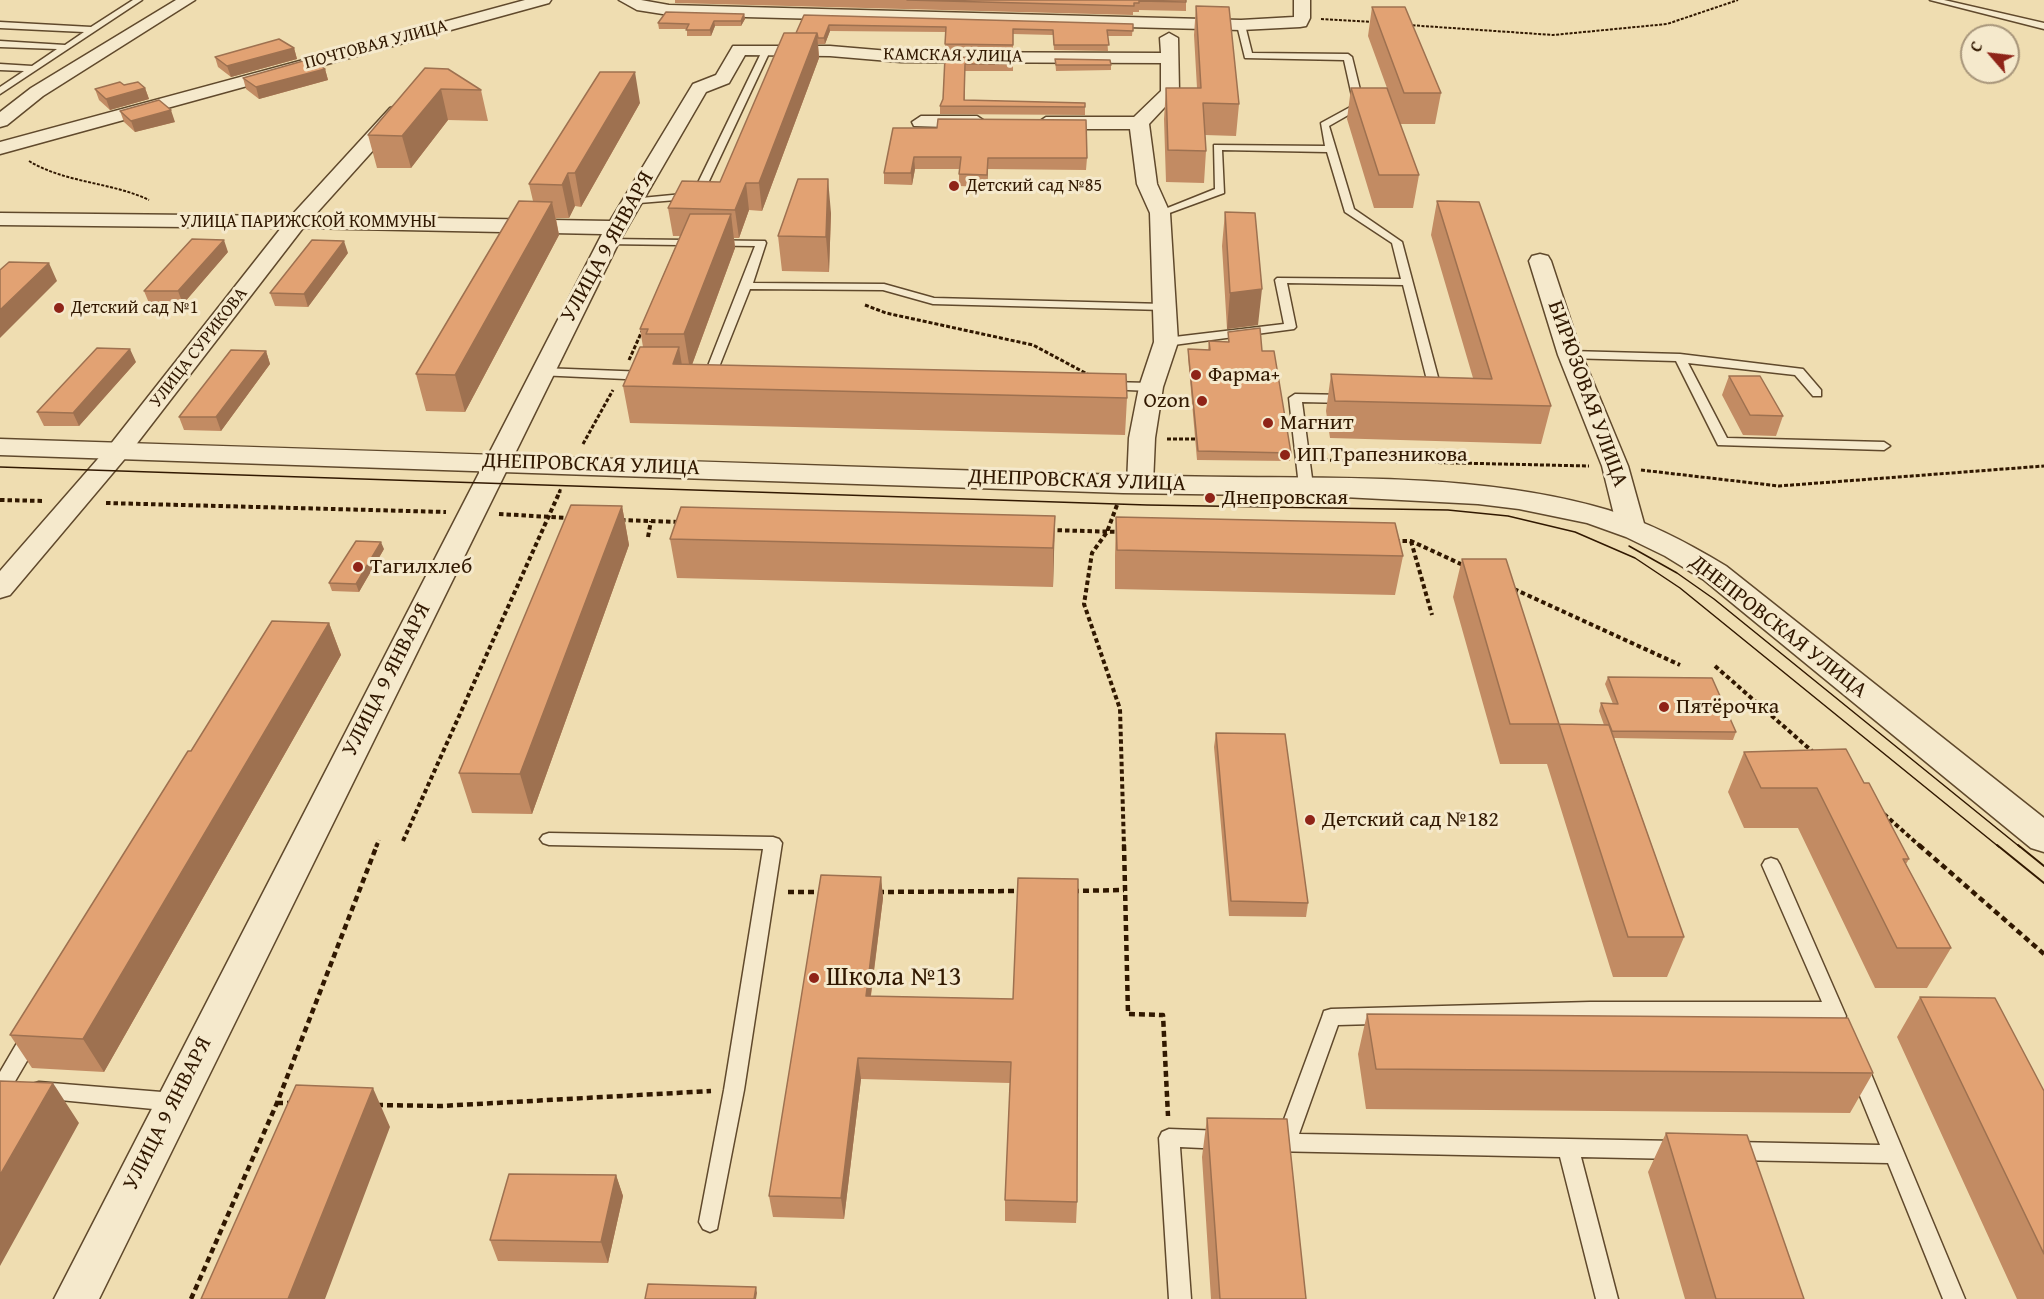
<!DOCTYPE html>
<html>
<head>
<meta charset="utf-8">
<style>
  body { margin:0 }
  #map { position:relative; width:2044px; height:1299px; overflow:hidden; background:#efddb1; font-family:"Gentium Book Plus",serif }
  canvas { display:block }
  .north { position:absolute; left:1960px; top:24px; width:60px; height:60px; box-sizing:border-box; background:#f5e9cc; border:2px solid #a7957a; border-radius:50%; rotate:298deg; font-size:16px; font-weight:700; line-height:24px; text-align:center; color:#311800 }
  .north::after { content:''; display:block; margin:auto; width:21px; height:27px; background:#8f2418; clip-path:polygon(50% 0,100% 100%,50% 72%,0 100%) }
</style>
</head>
<body>
<div id="map">
<canvas width="2044" height="1299"></canvas>
<div class="north">С</div>
</div>
<script>
const ctx = document.querySelector('canvas').getContext('2d');
ctx.lineJoin = 'round';
function stroke(path, color, width, dash) { ctx.strokeStyle = color; ctx.lineWidth = width; ctx.lineCap = dash ? 'butt' : 'round'; ctx.setLineDash(dash || []); ctx.stroke(path); }
function paint(path, color) { ctx.fillStyle = color; ctx.fill(path, 'evenodd'); }
function label(font, color, halo, rows, align = 'center') {
  ctx.font = font + ' "Gentium Book Plus",serif'; ctx.lineWidth = 6; ctx.setLineDash([]); ctx.textBaseline = 'middle'; ctx.strokeStyle = halo; ctx.fillStyle = color; for (const [text, x, y, turn = 0] of rows) {
    ctx.save(); ctx.translate(x, y); ctx.rotate((+turn || 0) * Math.PI / 180); ctx.textAlign = isNaN(turn) ? turn : align; if (halo) ctx.strokeText(text, 0, 0); ctx.fillText(text, 0, 0); ctx.restore();
  }
}
const pathFar3 = new Path2D(`
  M1321,19L1373,22
  M1408,25L1553,35L1667,24L1738,0
  M29,161C65,183 111,182 149,200`);
const pathFar2 = new Path2D(`
  M865,305L886,313L1033,345L1091,376
  M629,360L642,331
  M1167,439H1198
  M583,444L613,390
  M1324,460L1589,466
  M1641,470L1779,486L2044,466
  M559,493L561,488`);
const pathFar1 = new Path2D(`
  M0,500L44,501
  M106,503L446,512
  M1117,505L1107,532L1092,553L1084,604L1120,709L1124,847
  M499,514L569,518
  M621,520L680,522
  M1050,530L1121,532
  M648,537L651,521
  M1395,541H1411L1463,565
  M1411,541L1432,615
  M1514,589L1680,665
  M1715,666L1813,752
  M1884,814L1921,847
  M403,841L560,491
  M376,847L379,840`);
const path = new Path2D(`
  M1124,845L1128,1014L1163,1015L1168,1116
  M1919,845L2044,954
  M1073,891L1124,890
  M788,892H823
  M878,892L1021,891
  M277,1103H292
  M377,1105L441,1106L711,1091
  M191,1299L277,1103L377,845`);
const service = new Path2D(`
  M133,0H142L0,94V87L24,71L0,70V64L32,66L57,49L0,47V41L65,45L84,32L0,28V22L91,27Z
  M1930,0H1944L2044,23V29Z
  M1241,22L1245,25L1252,53L1348,54L1352,57L1364,106L1329,126L1354,209L1402,242L1443,396L1441,399L1437,400L1431,396L1403,285L1287,283L1296,327L1294,329L1166,346L1160,342L1166,338L1284,324L1275,280L1277,278L1401,279L1392,243L1345,212L1327,152L1222,150L1224,193L1164,215L1155,213L1215,189L1214,145L1325,146L1321,123L1354,105L1344,60L1245,58L1237,25Z
  M764,47L771,49L701,198L627,204V200L631,199L693,193Z
  M608,239L765,241L766,243L753,283L884,284L934,298L1164,304L1170,307L1164,310L933,304L883,290L750,289L717,372L725,376C721,381 708,381 704,376L755,246L604,244V240Z
  M1570,351L1680,354L1803,369L1821,390V396H1813L1795,375L1688,363L1727,438L1884,442L1890,446L1884,450L1718,445L1676,361L1566,358L1564,355Z
  M542,368L647,372L653,376L647,380L538,375L536,372Z
  M1108,382L1151,383L1157,387L1151,391L1104,389V383Z
  M1295,394L1347,395L1353,399L1347,403L1302,402L1313,486L1306,490L1299,486L1289,398Z
  M549,833L773,837L779,839L782,843L744,1090L717,1229L710,1232L703,1229L699,1222L724,1090L763,849L549,845L543,843L540,839L543,835Z
  M1771,858L1777,860L1780,865L1846,1016L1844,1022L1837,1024L1830,1022L1828,1018H1590L1338,1025L1299,1134L1677,1141L1684,1144L1687,1150L1684,1156L1677,1159L1581,1157L1618,1299H1596L1560,1157L1269,1151L1262,1148L1259,1142L1262,1136L1279,1133L1322,1017L1324,1011L1331,1009L1590,1002H1822L1762,865L1765,860Z
  M31,1029L38,1031L41,1037L7,1095L0,1097V1072L24,1031Z
  M1859,1061L1866,1063L1869,1069L1965,1299H1943L1888,1163L1734,1160L1727,1157L1724,1151L1727,1145L1734,1142L1880,1145L1849,1069L1852,1063Z
  M39,1082L174,1093L181,1096L184,1102L181,1108L174,1111L39,1098L32,1096L29,1090L32,1084Z
  M1169,1129L1224,1131L1231,1134L1234,1140L1231,1146L1224,1149L1180,1147L1191,1299H1169L1159,1138L1162,1132Z`);
const minor = new Path2D(`
  M176,0H195L43,96L7,125L0,127V112L31,88Z
  M525,0H551L549,3L0,154V142Z
  M619,0H641L669,5L1241,20L1294,17V0H1310V18L1306,26L1300,27L1241,30L669,15L637,10Z
  M1169,33L1178,38L1179,92L1149,124L1157,184L1170,213L1178,342L1163,387L1155,438L1153,484L1149,490L1140,492L1131,490L1127,484L1129,438L1139,387L1154,342L1150,213L1137,184L1130,129H1046L1037,123L1046,117H1134L1161,91V63L901,62L830,56L745,55L729,83L706,92L619,242L99,1299H54L602,234L303,228L128,455L10,595L0,598V571L110,445L281,228L0,225V213L291,216L390,108L397,106L406,112L404,116L314,216L610,221L693,84L716,75L733,46H830L901,52L1161,53L1160,38Z
  M921,116H977L986,122L977,128L914,126L912,122Z
  M1540,254L1548,256L1551,261L1582,355L1628,466L1645,527L1641,533L1631,535L1621,533L1617,527L1602,466L1558,355L1529,261L1532,256Z`);
const tertiary = new Path2D(`
  M0,439C318,449 636,459 954,470C1047,473 1140,476 1234,477C1356,478 1490,475 1608,510C1650,523 1688,543 1726,566L2044,818V852L2031,848L1704,580L1665,556L1626,537L1587,523L1519,509L1478,504L1324,496L1123,493L0,455Z`);
const tramFar1 = new Path2D(`
  M0,467L1147,505L1448,510L1508,516L1575,532L1635,558L1680,588L1999,847
  M1629,546L1677,573L1714,599L2020,847`);
const tram = new Path2D(`
  M1997,845L2044,883
  M2018,845L2044,866`);
const wall = new Path2D(`
  M675,0H1186V11L1139,10V12H1133V15L675,3Z
  M1196,6L1239,104L1236,136L1205,135L1206,151L1204,183L1166,182L1164,119L1166,88H1197L1194,35Z
  M1372,7L1441,93L1435,124H1400L1419,175L1413,208H1374L1347,119L1351,88H1387L1368,36Z
  M744,14L745,19L741,26H715L711,36H687V29H659L658,23Z
  M804,15L1133,24L1132,36H1107L1108,51L1054,50L1053,35L1013,34V50H945L946,32L830,31L825,44H818L819,58L762,211L749,210L739,238H734L735,248L692,365L1127,398L1125,435L630,423L623,386L643,347L640,329L680,236H673L668,208L720,182L796,33Z
  M294,48L297,59L231,77L218,67L215,57Z
  M945,57L1013,58V71H965V100L1085,103V115L940,114V106L943,99Z
  M1055,59L1111,65V70L1056,71Z
  M425,68L481,90L488,121L448,120L411,168H377L368,135Z
  M325,69L328,80L259,99L246,89L243,78Z
  M124,85L145,88L149,99L110,110L99,100L95,89Z
  M640,103L581,207L575,206L569,218H556L559,235L465,412L426,411L416,374L533,201L529,184Z
  M120,111L175,122L135,132L124,122Z
  M937,128L1087,158L1086,170L988,169L987,187L959,186V169H915L912,185L884,184V173Z
  M1437,201L1551,406L1541,444L1330,438L1326,411L1331,374L1473,378L1431,235Z
  M1225,212L1258,325L1227,329L1222,246Z
  M831,213L829,272L782,271L778,236Z
  M228,252L183,304L149,303L144,291Z
  M348,253L308,307L275,306L270,293Z
  M1228,332L1262,351L1291,453L1290,461L1197,460L1188,357V349L1208,350L1209,341L1228,342Z
  M266,351L270,364L221,431L184,430L179,417Z
  M136,362L79,426H44L37,412Z
  M1729,376L1783,416L1776,436L1743,435L1722,395Z
  M622,506L629,545L532,814L472,813L459,773Z
  M1055,516L1053,587L677,578L670,539Z
  M1116,517L1403,556L1395,595L1115,589V556Z
  M384,549L359,592L332,591L329,583Z
  M1462,559L1559,724L1604,725L1599,711L1601,703L1613,704L1605,684L1608,677L1736,732L1733,740L1614,738L1684,937L1667,977H1613L1547,764H1500L1453,597Z
  M329,623L341,655L104,1072L32,1068L10,1035L191,751Z
  M1216,733L1308,903L1306,917L1229,916L1214,747Z
  M1744,752L1864,783L1909,859L1906,864L1951,948L1927,988H1875L1798,828H1744L1728,792Z
  M881,877L883,898L871,996L1013,999L1077,1202L1076,1223L1005,1221V1200L1010,1083L861,1079L844,1219L773,1217L769,1196Z
  M1920,997L2044,1091V1299H2017L1897,1037Z
  M1367,1014L1873,1073L1850,1113L1366,1109L1358,1054Z
  M1207,1118L1306,1299H1211L1202,1157Z
  M1666,1133L1804,1299H1685L1648,1172Z
  M616,1175L623,1196L608,1263L498,1261L490,1240Z`);
const shadedWall = new Path2D(`
  M744,14L745,19L741,26V21Z
  M714,21L715,26L711,36L710,30Z
  M829,25L830,31L825,44L824,38Z
  M817,33L819,58L762,211L759,183Z
  M294,48L297,59L231,77L227,66Z
  M325,69L328,80L259,99L256,87Z
  M635,72L640,103L581,207L575,173Z
  M145,88L149,99L110,110L106,99Z
  M441,89L448,120L411,168L402,136Z
  M171,110L175,122L135,132L131,121Z
  M914,157L915,169L912,185L911,173Z
  M988,158V169L987,187V175Z
  M568,173L575,206L569,218L562,185Z
  M828,179L831,213L829,272L826,237Z
  M746,183L749,210L739,238L735,210Z
  M552,202L559,235L465,412L455,375Z
  M731,214L735,248L690,370L684,334Z
  M224,240L228,252L183,304L178,291Z
  M344,241L348,253L308,307L304,294Z
  M49,263L57,281L0,338V310Z
  M1262,289L1258,325L1227,329L1230,293Z
  M679,347L685,384L673,364Z
  M130,349L136,362L79,426L73,413Z
  M266,351L270,364L221,431L216,417Z
  M622,506L629,545L532,814L520,774Z
  M1055,516L1054,554L1053,587V548Z
  M381,542L384,549L359,592L356,584Z
  M329,623L341,655L104,1072L83,1039Z
  M881,877L883,898L868,1017L866,996Z
  M858,1058L861,1079L844,1219L841,1198Z
  M53,1083L79,1123L0,1266V1175Z
  M373,1088L390,1127L325,1299H288Z
  M616,1175L623,1196L608,1263L601,1242Z
  M756,1287L757,1293L756,1299H754Z`);
const building = new Path2D(`
  M907,0H1186V2L1139,1V3H1134V6Z
  M1196,6L1229,7L1239,104L1203,103L1206,151L1168,150L1166,88H1201Z
  M1372,7H1405L1441,93H1404Z
  M666,12L744,14L741,21H714L710,30H686L689,24L658,23Z
  M804,15L1133,24V31L1107,30L1109,45H1054L1053,30L1013,29V45L945,44L946,27L829,25L824,38H818L817,33H796Z
  M784,33H817L759,183H746L735,210L668,208L682,181L720,182Z
  M279,39L294,48L227,66L215,57Z
  M945,57L1013,58V64H965L964,100L1085,103V107L940,106L943,99Z
  M310,59L325,69L256,87L243,78Z
  M1055,59L1110,60L1111,65H1056Z
  M425,68L448,69L481,90L441,89L402,136L368,135Z
  M600,72H635L575,173H568L562,185L529,184Z
  M120,82L124,85L138,82L145,88L106,99L95,89Z
  M1351,88H1387L1419,175H1379Z
  M159,100L171,110L131,121L120,111Z
  M938,119L1086,120L1087,158H988L987,175L959,174L961,157H914L911,173H884L893,128H937Z
  M798,179H828L826,237L778,236Z
  M519,201L552,202L455,375L416,374Z
  M1437,201L1479,202L1551,406L1335,401L1331,374L1492,379Z
  M1225,212L1255,213L1262,289L1230,293Z
  M690,214H731L684,334H646L648,329H640Z
  M192,239L224,240L178,291H144Z
  M312,240L344,241L304,294L270,293Z
  M9,262L49,263L0,310V270Z
  M1260,328L1262,351H1274L1291,453L1198,451L1188,349L1210,350L1209,341L1229,342L1228,332Z
  M640,347H679L673,364L1126,374L1127,398L623,386Z
  M97,348L130,349L73,413L37,412Z
  M231,350L266,351L216,417H179Z
  M1729,376H1760L1783,416L1750,415Z
  M571,505L622,506L520,774L459,773Z
  M681,507L1055,516L1053,548L670,539Z
  M1116,517L1395,523L1403,556L1117,550Z
  M356,541L381,542L356,584L329,583Z
  M1462,559H1506L1559,724H1510Z
  M272,621L329,623L83,1039L10,1035L188,751H191Z
  M1608,677L1712,678L1736,732L1612,731L1601,703L1618,704Z
  M1559,724L1609,725L1684,937H1628Z
  M1216,733L1285,734L1308,903L1231,901Z
  M1846,749L1864,783H1869L1909,859H1903L1951,948H1897L1817,788H1761L1744,752Z
  M821,875L881,877L866,996L1013,999L1018,878L1078,879L1077,1202L1005,1200L1011,1062L858,1058L841,1198L769,1196Z
  M1920,997L1995,998L2044,1091V1254Z
  M1367,1014L1848,1018L1873,1073L1376,1069Z
  M0,1081L53,1083L0,1175Z
  M296,1085L373,1088L288,1299H201Z
  M1207,1118L1287,1119L1306,1299H1220Z
  M1666,1133L1747,1135L1804,1299H1716Z
  M509,1174L616,1175L601,1242L490,1240Z
  M648,1284L756,1287L754,1299H645Z`);
const markers = [
  [954,186,6,"#8f2418"],
  [59,308,6,"#8f2418"],
  [1196,375,6,"#8f2418"],
  [1202,401,6,"#8f2418"],
  [1268,423,6,"#8f2418"],
  [1285,455,6,"#8f2418"],
  [1210,498,6,"#8f2418"],
  [358,567,6,"#8f2418"],
  [1664,707,6,"#8f2418"],
  [1310,820,6,"#8f2418"],
  [814,978,6,"#8f2418"]
];
const farStreetnames = [
  ["ПОЧТОВАЯ УЛИЦА",376,45,-15],
  ["КАМСКАЯ УЛИЦА",953,56,1],
  ["УЛИЦА ПАРИЖСКОЙ КОММУНЫ",308,222],
  ["УЛИЦА СУРИКОВА",199,348,-52]
];
const farPoinames = [
  ["Детский сад №85",966,186],
  ["Детский сад №1",71,308]
];
const streetNames = [
  ["УЛИЦА 9 ЯНВАРЯ",608,247,-61],
  ["БИРЮЗОВАЯ УЛИЦА",1587,394,70],
  ["ДНЕПРОВСКАЯ УЛИЦА",591,465,2],
  ["ДНЕПРОВСКАЯ УЛИЦА",1077,481,2],
  ["ДНЕПРОВСКАЯ УЛИЦА",1778,627,38],
  ["УЛИЦА 9 ЯНВАРЯ",387,680,-63],
  ["УЛИЦА 9 ЯНВАРЯ",168,1114,-63]
];
const poiNames = [
  ["Фарма+",1208,375],
  ["Ozon",1190,401,"right"],
  ["Магнит",1280,423],
  ["ИП Трапезникова",1297,455],
  ["Днепровская",1222,498],
  ["Тагилхлеб",370,567],
  ["Пятёрочка",1676,707],
  ["Детский сад №182",1322,820]
];
const nearPoinames = [
  ["Школа №13",826,978]
];
stroke(service, '#60492c', 3);
stroke(minor, '#60492c', 3);
stroke(tertiary, '#60492c', 3);
stroke(pathFar3, '#311800', 2, [3, 1.5]);
stroke(pathFar2, '#311800', 3, [4, 2]);
stroke(pathFar1, '#311800', 4, [4.5, 3]);
stroke(path, '#311800', 4.5, [6, 4]);
paint(service, '#f5e9cc');
paint(minor, '#f5e9cc');
paint(tertiary, '#f5e9cc');
stroke(tramFar1, '#311800', 1.5);
stroke(tram, '#311800', 2);
paint(wall, '#c28b63');
paint(shadedWall, '#9e7150');
paint(building, '#e2a273');
stroke(building, '#9e7150', 1.5);
for (const [x, y, r, color] of markers) { const dot = new Path2D(); dot.arc(x, y, r, 0, 2 * Math.PI); ctx.fillStyle = color; ctx.fill(dot); stroke(dot, '#f5e9cc', 2); }
label('18px', '#311800', '#f5e9cc', farStreetnames);
label('18px', '#311800', '#f5e9cc', farPoinames, 'left');
label('22px', '#311800', '#f5e9cc', streetNames);
label('22px', '#311800', '#f5e9cc', poiNames, 'left');
label('27px', '#311800', '#f5e9cc', nearPoinames, 'left');
</script>
</body>
</html>
